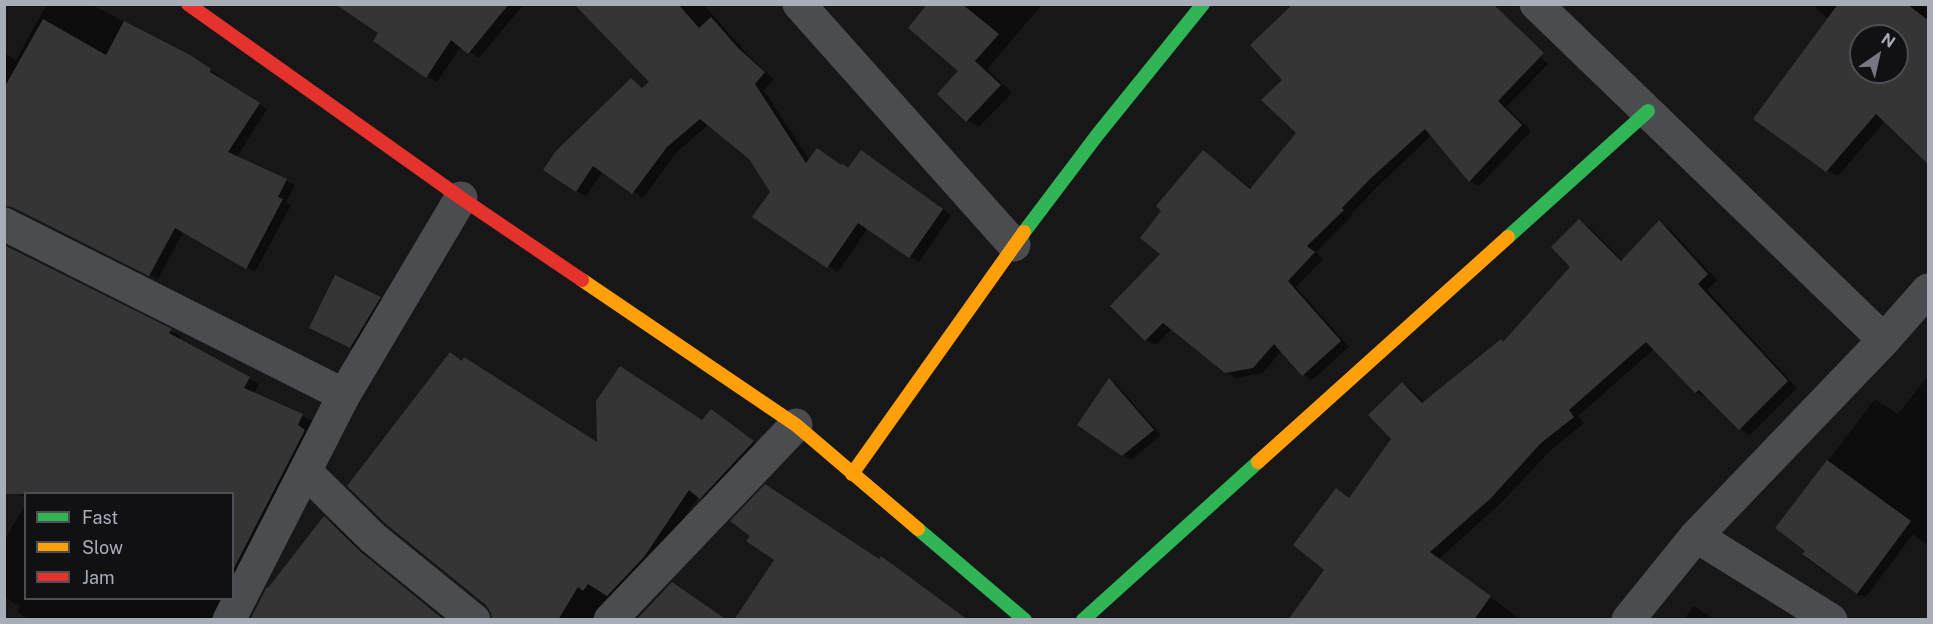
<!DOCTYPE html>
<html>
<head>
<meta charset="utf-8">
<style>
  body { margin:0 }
  #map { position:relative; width:1933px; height:624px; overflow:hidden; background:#171717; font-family:"Public Sans",sans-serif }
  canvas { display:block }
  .frame { position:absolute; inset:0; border:6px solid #a8adb8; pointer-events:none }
  .legend { position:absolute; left:24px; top:492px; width:210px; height:108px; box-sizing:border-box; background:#111113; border:2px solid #4d4f55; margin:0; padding:8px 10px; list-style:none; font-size:18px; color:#a8adb8 }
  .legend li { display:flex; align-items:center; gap:12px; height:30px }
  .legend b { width:30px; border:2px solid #4d4f55 }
  .north { position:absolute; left:1849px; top:24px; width:60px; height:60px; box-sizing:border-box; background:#111113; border:2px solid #4d4f55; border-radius:50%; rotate:34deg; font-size:16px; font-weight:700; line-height:24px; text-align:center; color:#a8adb8 }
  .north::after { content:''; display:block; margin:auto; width:21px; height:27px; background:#757880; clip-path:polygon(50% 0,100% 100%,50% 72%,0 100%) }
</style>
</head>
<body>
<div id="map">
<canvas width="1933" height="624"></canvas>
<div class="frame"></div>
<ul class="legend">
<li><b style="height:8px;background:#30b455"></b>Fast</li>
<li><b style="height:8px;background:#ff9f0a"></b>Slow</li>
<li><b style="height:8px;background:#e5322d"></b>Jam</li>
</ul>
<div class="north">N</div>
</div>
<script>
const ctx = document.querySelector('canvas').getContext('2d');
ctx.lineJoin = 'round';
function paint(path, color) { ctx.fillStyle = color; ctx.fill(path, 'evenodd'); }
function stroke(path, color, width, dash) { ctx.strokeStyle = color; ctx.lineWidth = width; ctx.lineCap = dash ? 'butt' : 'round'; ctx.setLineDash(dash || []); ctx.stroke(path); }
const shadow = new Path2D(`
  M47,4H91L199,62L219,76L218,78L267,109L237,157L295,185L286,203L291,205L255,272L184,231L158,279L47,223L4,173V53L16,60Z
  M338,4H524L479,58L461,46L437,82L427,76L380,33Z
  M576,4H703L749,56L774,79L764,90L810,161L849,169L871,157L951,215L919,262L868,228L838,272L754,217L772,192L750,158L709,124L677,152L643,198L603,171L586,196L576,191L631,80L644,88L651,82Z
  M927,4H1045L1043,7L1041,6L987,69L1012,93L979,127L967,120L960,71Z
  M1492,4L1548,64L1506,107L1531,131L1479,186L1470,181L1432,135L1380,184L1351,214L1352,216L1316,252L1323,259L1296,287L1349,347L1312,380L1303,374L1282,350L1263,373L1236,378L1226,372L1172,328L1156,345L1146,340L1163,253L1203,151L1252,189Z
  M1812,4H1928V161L1885,121L1838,176L1827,170L1829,20ZM1861,36H1897V72H1861Z
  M1579,221L1589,227L1623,261L1659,222L1669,228L1717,280L1707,290L1797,388L1750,435L1740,429L1708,396L1706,398L1696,392L1654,349L1578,416L1584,423L1552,449L1501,503L1439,559L1521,620H1289L1326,570L1336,490L1351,499L1393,439L1402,384L1412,390L1425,403L1501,341L1505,343L1572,267Z
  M16,253L171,331L181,336L178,340L259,384L254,394L313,421L232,597V494H26V497L4,487Z
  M380,298L394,306L365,355L325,336Z
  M1928,376V546L1913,534L1866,597L1862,595L1861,597L1803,556L1807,550L1777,528L1875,399L1898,414Z
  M1109,380L1117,385L1161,435L1131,460L1123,455Z
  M721,417L763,448L711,503L699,496L654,563L602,620H526L598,444Z
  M26,503V598H232L221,620H30L17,612L20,606L4,597V541Z
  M324,518L334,524L371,560L444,620H252Z
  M882,558L955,610L948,620L880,561Z
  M1693,606L1704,612L1715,620H1684Z`);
const building = new Path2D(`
  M335,4H509L468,54L451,40L426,78L373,41L378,33Z
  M574,4H678L699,28L711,17L739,49L765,72L755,84L806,163L817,148L841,165L843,164L848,168L861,150L943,209L909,258L858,223L827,268L752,217L770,192L749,159L700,119L667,147L632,194L593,166L576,192L543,170L555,152L631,78L642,88L649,82Z
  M927,4H962L999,34L975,61L1001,85L966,122L937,94L958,71L908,28Z
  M1293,4H1493L1544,53L1498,101L1522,125L1469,182L1425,129L1370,179L1342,208L1344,210L1307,246L1315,252L1288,281L1341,341L1302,376L1274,344L1253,368L1225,373L1163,323L1145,341L1110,306L1160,254L1140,238L1161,211L1156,206L1203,150L1250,189L1296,133L1261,100L1282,80L1250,45Z
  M1838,4H1907L1929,21V165L1876,114L1826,172L1753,119ZM1861,36H1897V72H1861Z
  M43,19L106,55L124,21L190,55L211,69L210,72L260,103L228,152L287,179L278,197L283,199L246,269L175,228L149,276L12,207L4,206V88Z
  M1579,219L1621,261L1659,220L1708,274L1698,284L1788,381L1739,430L1699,390L1695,393L1646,342L1569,410L1574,417L1541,443L1491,498L1430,552L1491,596L1474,620H1288L1324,570L1293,545L1336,488L1349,498L1391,439L1368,415L1402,382L1422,403L1501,339L1503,342L1570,267L1551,247Z
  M4,245L172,329L169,333L250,377L244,388L303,414L298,425L305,430L232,572V494H4Z
  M335,275L381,297L350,348L309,328Z
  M450,352L462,361L464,357L597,442L596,401L620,366L702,420L711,409L754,441L700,499L689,490L644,557L607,596L588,584L583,591L578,587L558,620H492L491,613L486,605L386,524L347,486Z
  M1109,378L1154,430L1122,456L1077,425Z
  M1827,460L1911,521L1857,594L1802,554L1805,551L1775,528Z
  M765,484L879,559L881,556L968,620H734L774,560L746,541L750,536L730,521Z
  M324,516L361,552L444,620H250L267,587L268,588Z
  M672,582L727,620H641L638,618Z`);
const street = new Path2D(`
  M799,4L1014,245
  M1536,4L1884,340
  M4,224L344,395
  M305,471L373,538L474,620
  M1696,536L1831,620
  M229,620L344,395L461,198
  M610,620L796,425
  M1628,620L1696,536L1884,340L1928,290`);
const fast = new Path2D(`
  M1024,232L1098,134L1203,4
  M1508,237L1648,111
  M918,529L1025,620
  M1083,620L1258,462`);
const slow = new Path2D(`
  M582,280L796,425L918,529
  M1258,462L1508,237
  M852,474L1024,232`);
const jam = new Path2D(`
  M188,4L461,198L582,280`);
paint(shadow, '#0007');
paint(building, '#353536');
stroke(street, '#4b4c50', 33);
stroke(fast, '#30b455', 14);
stroke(slow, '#ff9f0a', 14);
stroke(jam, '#e5322d', 14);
</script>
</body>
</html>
